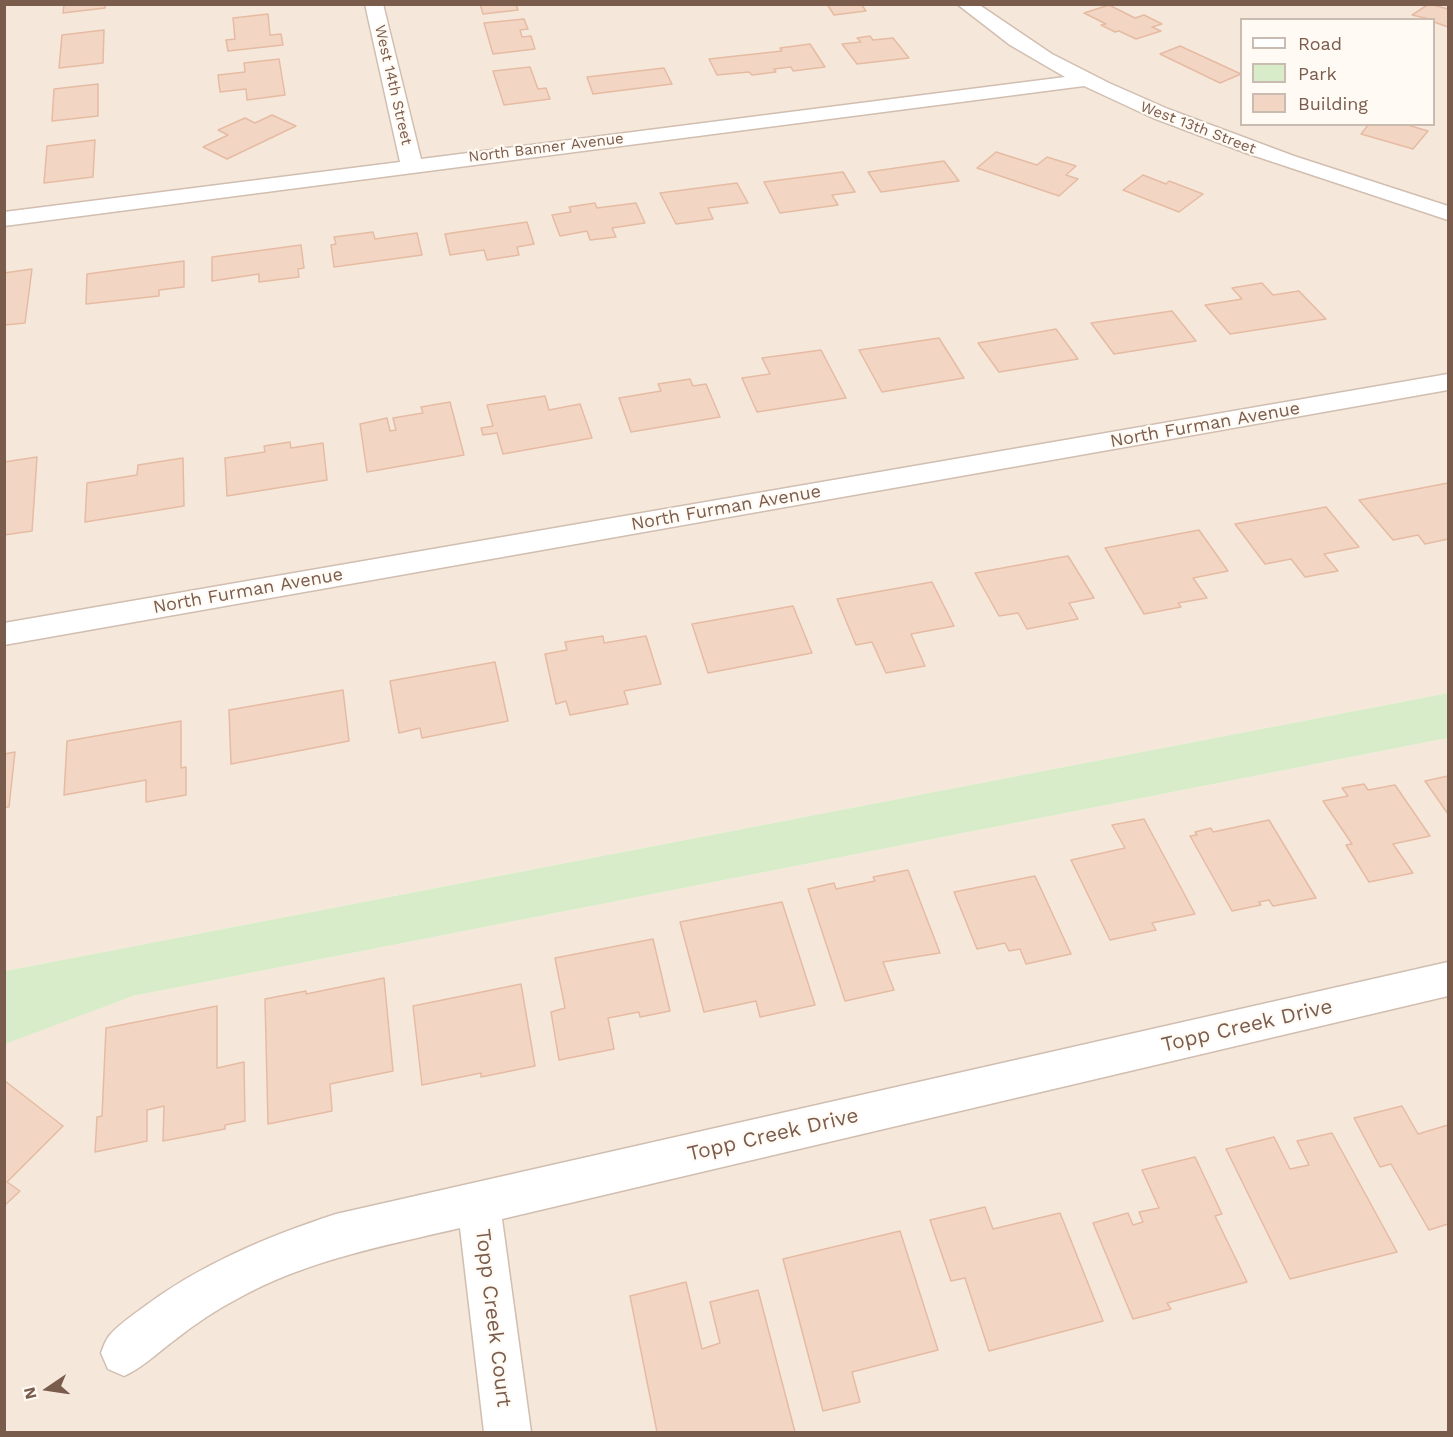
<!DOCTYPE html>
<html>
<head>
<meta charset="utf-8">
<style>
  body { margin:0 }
  #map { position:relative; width:1453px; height:1437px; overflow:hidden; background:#fdf6ec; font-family:"Work Sans",sans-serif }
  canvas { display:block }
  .frame { position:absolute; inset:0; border:6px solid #7a5c4d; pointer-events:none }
  .legend { position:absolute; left:1240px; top:18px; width:195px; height:108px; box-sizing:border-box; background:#fffaf3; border:2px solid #cabbb1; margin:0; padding:8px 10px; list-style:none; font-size:18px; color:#7a5c4d }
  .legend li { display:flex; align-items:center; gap:12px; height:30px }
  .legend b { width:30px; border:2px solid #cabbb1 }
  .north { position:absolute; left:18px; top:1359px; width:60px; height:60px; -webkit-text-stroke:4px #fffaf3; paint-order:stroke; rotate:257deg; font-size:16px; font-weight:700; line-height:24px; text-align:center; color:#7a5c4d }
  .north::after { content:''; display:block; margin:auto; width:21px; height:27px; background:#7a5c4d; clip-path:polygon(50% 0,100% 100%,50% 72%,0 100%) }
</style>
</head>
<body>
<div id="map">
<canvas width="1453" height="1437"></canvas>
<div class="frame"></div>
<ul class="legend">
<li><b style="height:8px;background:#fff"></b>Road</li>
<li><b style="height:16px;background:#d8ecc9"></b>Park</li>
<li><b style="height:16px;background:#f3d5c3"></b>Building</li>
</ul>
<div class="north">N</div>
</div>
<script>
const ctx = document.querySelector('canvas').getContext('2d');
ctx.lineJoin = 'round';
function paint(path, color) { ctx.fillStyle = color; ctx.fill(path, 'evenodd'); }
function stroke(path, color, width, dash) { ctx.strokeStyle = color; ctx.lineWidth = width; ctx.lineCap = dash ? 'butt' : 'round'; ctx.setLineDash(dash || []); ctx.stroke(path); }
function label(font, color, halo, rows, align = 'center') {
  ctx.font = font + ' "Work Sans",sans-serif'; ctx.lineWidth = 4.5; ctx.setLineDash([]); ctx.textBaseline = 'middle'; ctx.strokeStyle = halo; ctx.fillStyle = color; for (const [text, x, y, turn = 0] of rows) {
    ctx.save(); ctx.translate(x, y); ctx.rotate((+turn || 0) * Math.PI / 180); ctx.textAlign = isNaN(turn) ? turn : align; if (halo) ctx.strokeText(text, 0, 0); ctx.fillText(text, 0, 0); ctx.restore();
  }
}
const residential = new Path2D(`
  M5,5H1448V693L5,971ZM1242,20H1434V124H1242Z
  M1448,738V1432H5L4,1044L14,1039L133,996Z`);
const green = new Path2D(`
  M1448,693V738L133,996L5,1044V971Z`);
const building = new Path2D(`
  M64,4H106L105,8L63,13Z
  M480,4H516L518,10L483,14Z
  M827,4H861L866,11L834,15Z
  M1429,4L1448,9V27L1434,22V20L1412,15Z
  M1109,5L1135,18L1144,15L1162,24L1152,27L1161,31L1136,39L1119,31L1115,32L1101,25L1106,24L1084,13Z
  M268,14L270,35L281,34L283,45L228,51L226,40L235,39L233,18Z
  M524,19L528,29L520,30L522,37L531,36L535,49L493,54L484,23Z
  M104,30L103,63L59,68L62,35Z
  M870,36L873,40L893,38L909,58L857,64L842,44L861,42L857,38Z
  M810,44L825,67L793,71L791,67L774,69L776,72L752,75L749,72L717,75L709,59L782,51L780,48Z
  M1180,46L1241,74L1220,83L1160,54Z
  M279,59L285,95L247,100L246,89L220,92L218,75L245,72L244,63Z
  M530,67L538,89L546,88L550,99L504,105L493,71Z
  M664,68L672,84L593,94L587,77Z
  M98,84V116L52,121L54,89Z
  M272,115L296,126L227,159L203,147L228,135L218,130L245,118L255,123Z
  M1369,124H1404L1428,131L1413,149L1361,134Z
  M95,140L93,177L44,183L47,146Z
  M996,152L1037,165L1047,157L1076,166L1066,175L1078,179L1059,196L977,168Z
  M944,161L959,181L881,192L868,172Z
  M843,172L855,192L832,195L838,205L780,213L764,182Z
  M1143,175L1166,184L1169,181L1203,194L1179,212L1123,190Z
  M737,183L748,203L708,208L713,219L676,224L660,193Z
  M595,203L597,208L636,203L645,223L612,228L616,237L590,240L587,231L560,236L552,215L571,212L569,207Z
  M527,222L534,244L517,247L519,255L487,260L484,250L450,255L445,234Z
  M373,232L375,239L417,233L422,255L334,267L331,245L336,244L334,237Z
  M301,245L304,268L298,269L299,277L259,282V274L212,281V257Z
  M184,261V287L159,290V296L86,304L87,274Z
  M32,269L25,323L4,325V273Z
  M1262,283L1273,295L1299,291L1326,319L1230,334L1205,305L1242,299L1232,288Z
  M1172,311L1196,341L1114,354L1091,323Z
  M1056,329L1078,359L999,372L978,343Z
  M939,338L964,378L882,392L859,350Z
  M821,350L846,398L757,412L742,378L770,374L762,358Z
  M690,379L693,386L706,384L720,417L631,432L619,398L661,391L658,384Z
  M545,396L549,410L580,404L592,438L503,454L497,433L483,435L481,428L493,426L487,405Z
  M450,402L464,455L367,472L360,424L387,418L390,431L396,430L393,418L423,413L421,407Z
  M290,442L291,448L323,443L327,480L227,496L225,458L265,452L264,446Z
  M37,457L32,531L4,535V462Z
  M183,458L184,506L85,522L87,483L137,475L138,465Z
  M1448,483V539L1425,544L1418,535L1393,540L1359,500Z
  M1326,507L1359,547L1324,554L1338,571L1305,577L1291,559L1265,564L1235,524Z
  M1199,530L1228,571L1193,578L1207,598L1178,603L1181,607L1144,614L1105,548Z
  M1068,556L1094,598L1069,603L1078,619L1027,629L1018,613L999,616L975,573Z
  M932,582L954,626L911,634L925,666L886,673L872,642L856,645L837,599Z
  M793,606L812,653L708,673L692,624Z
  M603,636L604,643L646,636L661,684L624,691L628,704L570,715L566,701L556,704L545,654L567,650L565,642Z
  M495,662L508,721L422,738L420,728L399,733L390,681Z
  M343,690L349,741L231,764L229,710Z
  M181,721V768L186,767V795L146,802V780L64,795L67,741Z
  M15,752L9,807H4V754Z
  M1448,776V814L1425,781Z
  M1364,784L1368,790L1395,785L1430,836L1393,844L1413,873L1369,882L1346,845L1352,844L1323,801L1348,796L1342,788Z
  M1144,819L1195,914L1152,923L1156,930L1110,940L1071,860L1125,848L1112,825Z
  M1269,820L1316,898L1273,906L1269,900L1259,902L1261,905L1232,911L1190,836L1197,835L1195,832L1211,828L1213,832Z
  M908,870L940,953L883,962L894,990L845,1001L808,889L834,883L836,889L875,881L873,877Z
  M1035,876L1071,954L1026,964L1020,949L1009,951L1005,943L977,949L954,892Z
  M782,902L815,1005L760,1017L756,1001L704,1012L680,922Z
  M653,939L670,1011L640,1017L639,1012L608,1018L614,1049L559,1060L551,1012L565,1008L555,958Z
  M384,978L393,1071L330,1084L332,1111L268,1124L265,999L306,991V994Z
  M521,984L535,1066L481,1077V1073L422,1085L413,1006Z
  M217,1006V1068L244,1062L245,1121L225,1125V1129L163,1141L164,1106L147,1110V1141L95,1152L97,1117L102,1116L106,1028Z
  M5,1081L63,1126L7,1182L20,1191L4,1206Z
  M1402,1106L1418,1134L1448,1125V1224L1429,1230L1391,1164L1380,1167L1354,1118Z
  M1332,1133L1397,1252L1290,1279L1226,1149L1274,1137L1290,1169L1309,1165L1297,1141Z
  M1195,1157L1222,1214L1215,1216L1247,1282L1167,1303L1171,1309L1133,1319L1093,1223L1128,1213L1133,1225L1143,1222L1139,1212L1159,1208L1142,1170Z
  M985,1207L993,1229L1060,1213L1103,1321L989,1351L965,1278L951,1281L930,1220Z
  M900,1231L938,1350L852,1372L860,1402L823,1411L783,1259Z
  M686,1282L702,1349L720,1343L710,1302L758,1290L795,1432H657L630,1296Z`);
const street = new Path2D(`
  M365,4H383L421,159L1065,77L1010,45L957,4H978L1052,54L1109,83L1168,109L1294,156L1448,206V220L1246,153L1153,118L1084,86L4,226V212L400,162Z
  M1448,374V390L4,645V623Z
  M1448,962V996L502,1219L531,1432H484L460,1228C384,1246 306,1260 237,1299C216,1310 195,1324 176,1339C158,1352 144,1367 124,1376L108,1369L101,1353C103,1348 105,1341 109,1336C117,1326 130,1317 141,1309C199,1265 266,1237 336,1214Z`);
const farStreetnames = [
  ["West 14th Street",393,85,77],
  ["West 13th Street",1198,128,21],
  ["North Banner Avenue",546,148,-7]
];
const streetNames = [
  ["North Furman Avenue",1205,425,-10],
  ["North Furman Avenue",726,508,-10],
  ["North Furman Avenue",248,591,-10]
];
const nearStreetnames = [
  ["Topp Creek Drive",1247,1026,-13],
  ["Topp Creek Drive",773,1135,-13],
  ["Topp Creek Court",493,1318,83]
];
paint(residential, '#f5e8da');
paint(green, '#d8ecc9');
paint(building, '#f3d5c3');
stroke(building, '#e6bba3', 1.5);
stroke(street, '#d1beb0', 3);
paint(street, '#fff');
label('15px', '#7a5c4d', '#fffaf3', farStreetnames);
label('18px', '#7a5c4d', '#fffaf3', streetNames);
label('21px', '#7a5c4d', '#fffaf3', nearStreetnames);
</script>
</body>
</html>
